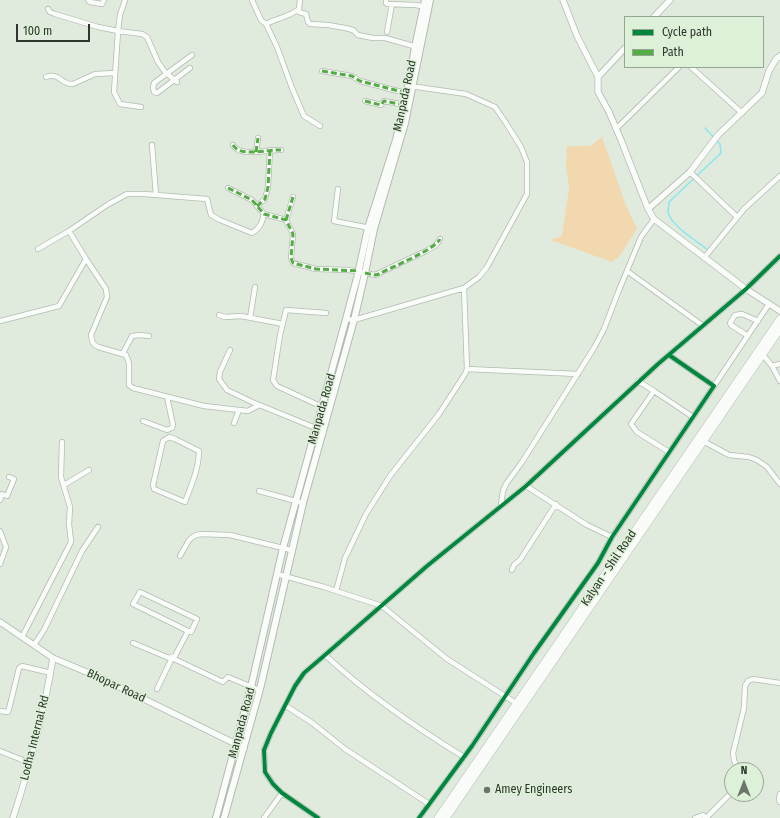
<!DOCTYPE html>
<html>
<head>
<meta charset="utf-8">
<style>
  body { margin:0 }
  #map { position:relative; width:780px; height:818px; overflow:hidden; background:#e0ebde; font-family:"Fira Sans Condensed",sans-serif }
  canvas { display:block }
  .legend { position:absolute; left:624px; top:16px; width:140px; height:52px; box-sizing:border-box; background:#ddf1d8; border:1px solid #97a694; margin:0; padding:5px 7px; list-style:none; font-size:12px; color:#2e362d }
  .legend li { display:flex; align-items:center; gap:8px; height:20px }
  .legend b { width:20px; border:1px solid #97a694 }
  .north { position:absolute; left:724px; top:762px; width:40px; height:40px; box-sizing:border-box; background:#ddf1d8; border:1px solid #97a694; border-radius:50%; rotate:0deg; font-size:11px; font-weight:700; line-height:16px; text-align:center; color:#2e362d }
  .north::after { content:''; display:block; margin:auto; width:14px; height:18px; background:#6c756b; clip-path:polygon(50% 0,100% 100%,50% 72%,0 100%) }
  .scale { position:absolute; left:16px; top:24px; width:74px; height:18px; box-sizing:border-box; border:2px solid #2e362d; border-top:0; padding-left:5px; font-size:12px; line-height:14px; white-space:nowrap; color:#2e362d; -webkit-text-stroke:3px #ddf1d8; paint-order:stroke }
</style>
</head>
<body>
<div id="map">
<canvas width="780" height="818"></canvas>
<ul class="legend">
<li><b style="height:5px;background:#00873e"></b>Cycle path</li>
<li><b style="height:5px;background:#54ac44"></b>Path</li>
</ul>
<div class="north">N</div>
<div class="scale">100 m</div>
</div>
<script>
const ctx = document.querySelector('canvas').getContext('2d');
ctx.lineJoin = 'round';
function paint(path, color) { ctx.fillStyle = color; ctx.fill(path, 'evenodd'); }
function stroke(path, color, width, dash) { ctx.strokeStyle = color; ctx.lineWidth = width; ctx.lineCap = dash ? 'butt' : 'round'; ctx.setLineDash(dash || []); ctx.stroke(path); }
function label(font, color, halo, rows, align = 'center') {
  ctx.font = font + ' "Fira Sans Condensed",sans-serif'; ctx.lineWidth = 3; ctx.setLineDash([]); ctx.textBaseline = 'middle'; ctx.strokeStyle = halo; ctx.fillStyle = color; for (const [text, x, y, turn = 0] of rows) {
    ctx.save(); ctx.translate(x, y); ctx.rotate((+turn || 0) * Math.PI / 180); ctx.textAlign = isNaN(turn) ? turn : align; if (halo) ctx.strokeText(text, 0, 0); ctx.fillText(text, 0, 0); ctx.restore();
  }
}
const green = new Path2D(`
  M602,137L625,203L637,229L619,257L612,262L551,240L562,236L569,188L566,166L567,146H590Z`);
const stream = new Path2D(`
  M705,128L720,144L721,153L669,202C669,205 668,209 668,212C670,225 698,242 708,250`);
const minor = new Path2D(`
  M88,0L90,2L102,4L104,0
  M252,0L261,20L266,24L277,47L292,88L304,116L320,126
  M386,0V3L387,4L416,5L426,7
  M48,9L50,12L55,14L98,27L118,31L120,15L125,0
  M299,9V12L306,14L308,22L310,24L328,25L345,28L353,30L358,35L373,38H385L417,47
  M266,24C277,18 289,17 299,9L300,0
  M387,32L392,4
  M691,67L742,113
  M190,68L157,93L154,92L153,88L154,83L192,55
  M322,71L352,76L360,81L409,94
  M46,77C61,72 60,85 73,84L95,74L115,73
  M365,101L381,105L384,101L406,105
  M141,107L120,104L114,92L118,31L142,34L147,37L158,62L165,72L177,82
  M616,129L679,67
  M152,145L156,195
  M233,145C240,158 268,149 281,150
  M256,152L258,138
  M690,172L737,217
  M228,188L252,200L264,214L286,220L293,234L291,258L293,263L316,269L349,270L375,275L426,251L436,245L440,239
  M338,189L334,221L370,228
  M257,206L265,199L268,187L270,150
  M286,220L293,197
  M38,249L69,231
  M704,258L744,209L780,176
  M627,271L702,325
  M464,288L467,369L578,374
  M326,313L286,310L280,335L273,380L277,386L329,410
  M219,315L225,317L241,316L283,324
  M250,318L255,287
  M346,319L354,320L464,288L479,277L487,267L527,194V162L521,147L506,123L495,107L466,94L410,86
  M0,321L59,306L86,259
  M748,336L731,325L730,323L735,315L742,314L758,321
  M230,350L220,372L219,379L227,390L252,402L323,431
  M123,353L132,336L140,335L149,336
  M763,355L772,366L780,381
  M772,366L780,364
  M638,381L654,391L631,424L637,432L669,452
  M714,386L769,304
  M654,391L693,417
  M259,405L248,411L204,406L133,388L129,385V363L126,355L98,347C92,344 92,341 91,335L107,297L106,289L86,259L69,231L107,205L127,194H144L207,199L211,215L220,220L252,233C260,228 262,223 264,214
  M143,421L167,430L172,428L173,425L167,397
  M234,423L239,410
  M169,437L175,439L199,451C199,468 191,486 185,502L154,489L153,485L163,441Z
  M703,441L729,455L749,457L757,460L767,467L780,484
  M64,485L89,470
  M526,486L587,525L612,537
  M259,491L303,503
  M0,500L2,494L7,496L14,479L9,477
  M501,504L503,491L506,484L522,462L594,348L604,329L619,290L641,237L654,219
  M0,531L6,547L0,564
  M180,556L189,540L194,536L200,534L230,535L291,550
  M512,570L514,565L520,560L556,504
  M277,574L324,587L382,606L447,659L519,705
  M336,591L345,558L366,514L390,476L439,414L465,374L467,369
  M22,637L71,542L69,524L70,507L61,477L62,442
  M133,643L169,658L175,656L188,631L191,632L197,619L140,592L133,604L188,631
  M34,645L44,630L82,551L98,527
  M325,655C367,694 415,727 464,757
  M157,689L172,658L223,682L228,677L259,690
  M286,706L311,722L345,749L429,804
  M0,711L8,712L9,709L19,668L22,666L51,673
  M0,751L30,763
  M738,770L734,760L733,753L744,708L745,686L748,681L753,679L780,683
  M780,794L779,799L780,802
  M264,818L282,793
  M318,818L282,793L273,784L265,772L264,750L271,733L295,686L304,673L325,655L427,566L526,486L658,364L746,289L780,256
  M419,818L472,746L534,653L598,563L612,537L714,386L669,355
  M695,818L703,815L706,818
  M706,818L732,792`);
const tertiary = new Path2D(`
  M563,0L577,36L598,77V92L609,112L621,140L648,209L654,219L746,289L780,311
  M654,17L670,0
  M598,77L625,48
  M648,209L690,172L718,135L762,93L769,71L776,59L780,56
  M0,622L53,658L103,679L244,748
  M13,818C30,766 44,712 53,658`);
const secondary = new Path2D(`
  M216,818L251,687L283,548L346,319L358,274L368,228L396,140L407,93L415,47L425,0
  M224,818L260,689L303,503L354,320L365,273L374,229L405,123L430,0`);
const primary = new Path2D(`
  M438,818L780,319
  M446,818L780,329`);
const quiet = new Path2D(`
  M322,71L352,76L360,81L407,93
  M365,101L381,105L384,101L404,105
  M233,145C240,158 268,149 281,150
  M256,152L258,138
  M228,188L252,200L264,214L286,220L293,234L291,258L293,263L316,269L359,271
  M257,206L265,199L268,187L270,150
  M286,220L293,197
  M365,273L375,275L379,274C391,267 435,250 440,239`);
const cycleway = new Path2D(`
  M318,818L282,793L273,784L265,772L264,750L271,733L295,686L304,673L325,655L427,566L526,486L658,364L746,289L780,256
  M419,818L472,746L534,653L598,563L612,537L714,386L669,355`);
const markers = [
  [487,790,4,"#6c756b"]
];
const streetNames = [
  ["Manpada Road",405,96,-78],
  ["Manpada Road",322,409,-74],
  ["Kalyan - Shil Road",609,568,-56],
  ["Bhopar Road",116,686,25],
  ["Manpada Road",242,723,-75],
  ["Lodha Internal Rd",35,738,-76]
];
const poiNames = [
  ["Amey Engineers",495,790]
];
paint(green, '#f1d8ae');
stroke(stream, '#87e7f0', 1.5);
stroke(minor, '#b3bbb1', 6);
stroke(tertiary, '#b3bbb1', 7);
stroke(secondary, '#b3bbb1', 8);
stroke(primary, '#b3bbb1', 8);
stroke(minor, '#fafcfa', 4.5);
stroke(tertiary, '#fafcfa', 5.5);
stroke(secondary, '#fafcfa', 6);
stroke(primary, '#fafcfa', 7);
stroke(quiet, '#54ac44', 3, [6, 3]);
stroke(cycleway, '#00873e', 4);
for (const [x, y, r, color] of markers) { const dot = new Path2D(); dot.arc(x, y, r, 0, 2 * Math.PI); ctx.fillStyle = color; ctx.fill(dot); stroke(dot, '#ddf1d8', 1.5); }
label('12px', '#2e362d', '#ddf1d8', streetNames);
label('12px', '#2e362d', '#ddf1d8', poiNames, 'left');
</script>
</body>
</html>
